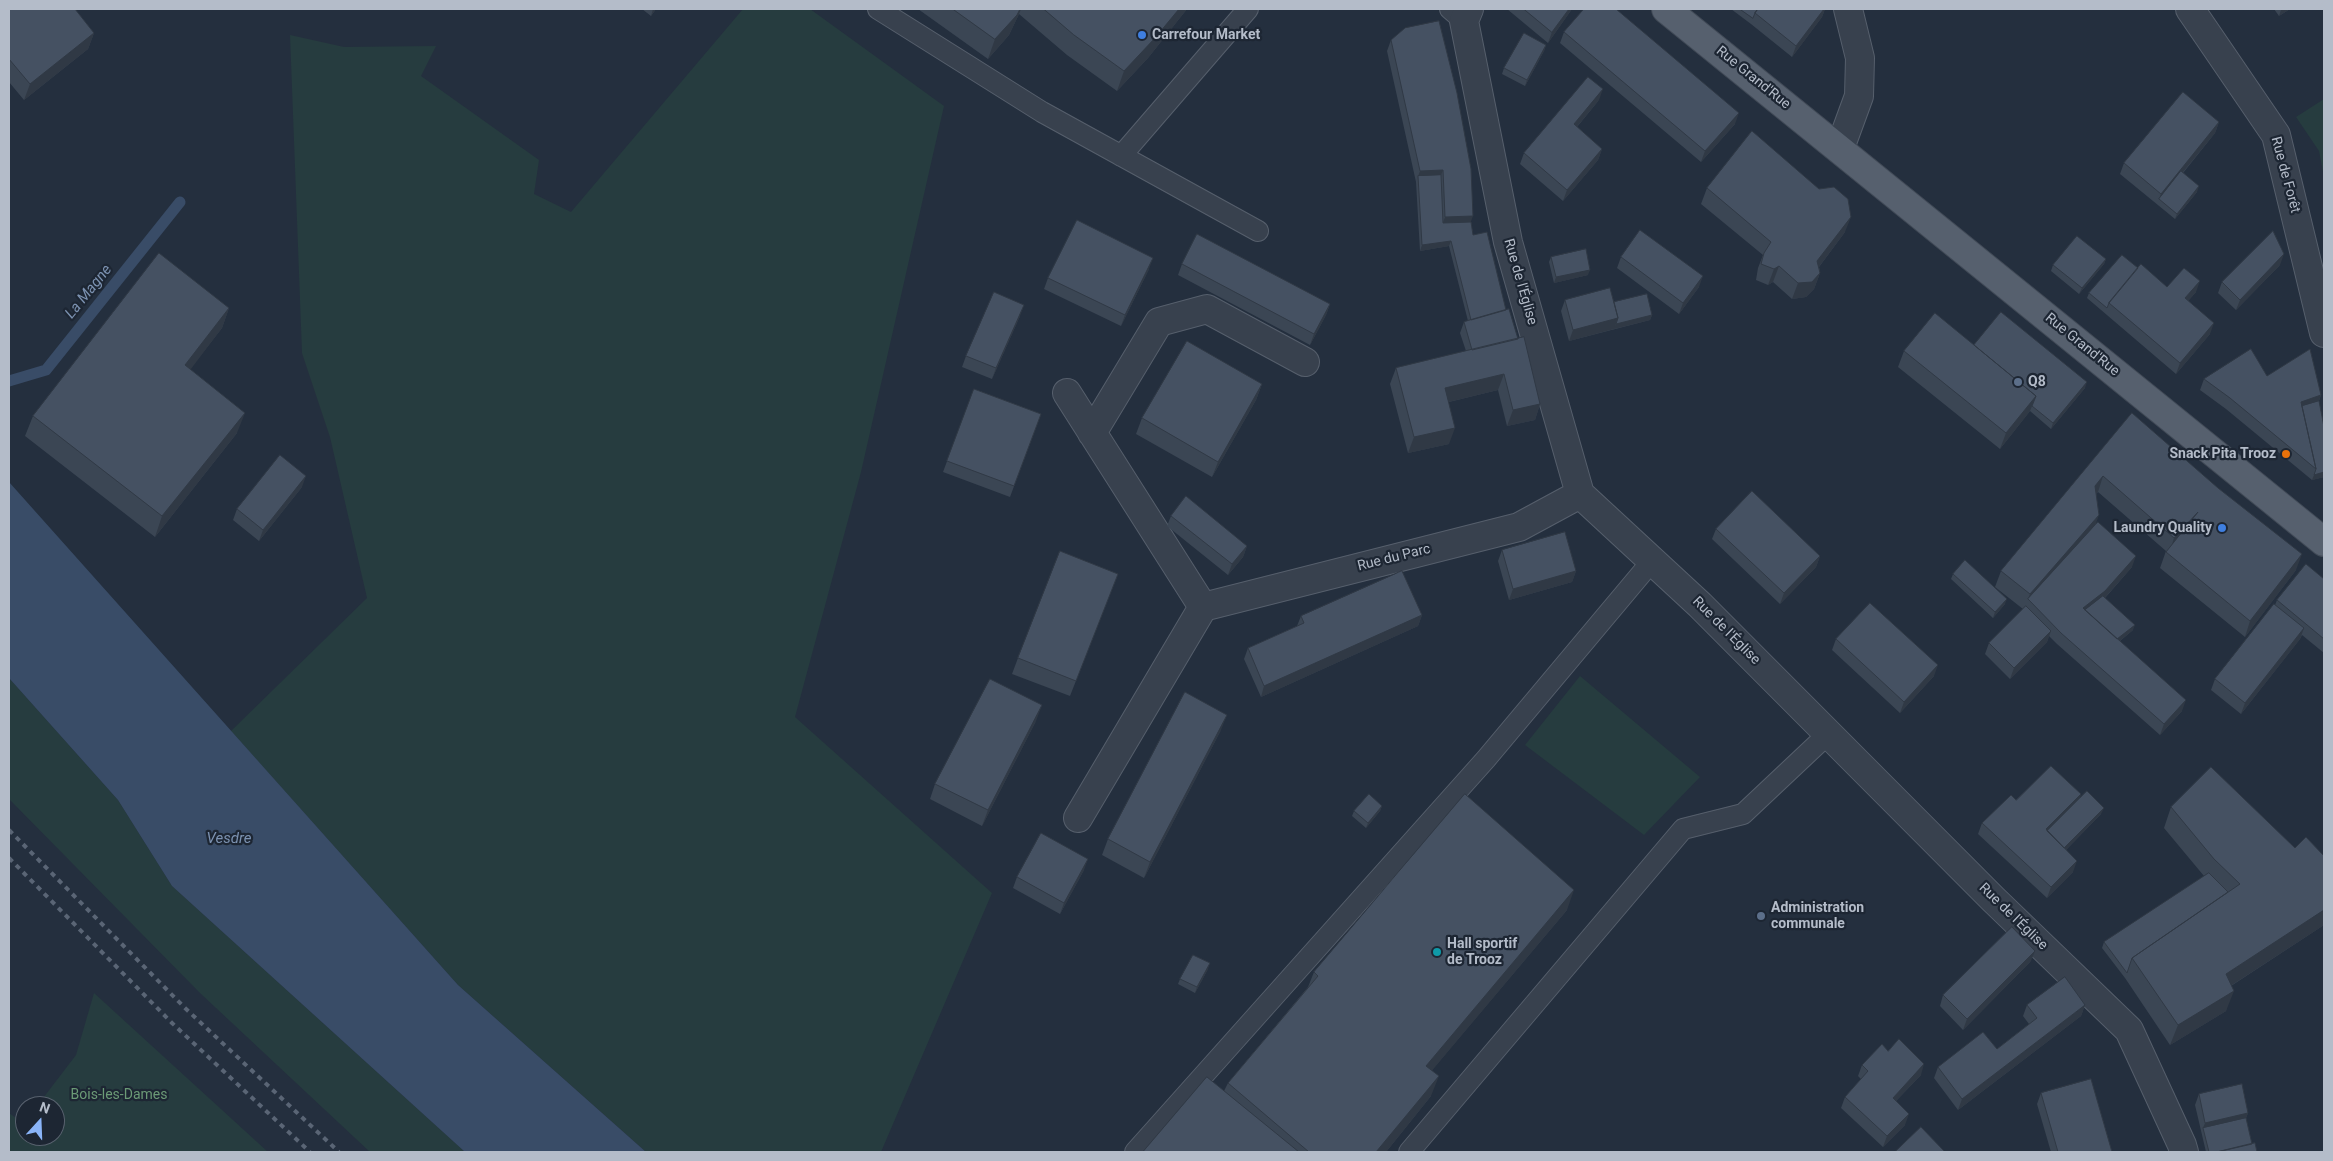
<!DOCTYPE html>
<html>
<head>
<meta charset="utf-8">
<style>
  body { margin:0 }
  #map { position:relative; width:2333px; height:1161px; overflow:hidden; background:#242f3e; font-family:Roboto,sans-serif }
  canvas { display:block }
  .frame { position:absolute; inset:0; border:10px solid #b4bcc9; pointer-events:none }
  .north { position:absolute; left:15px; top:1096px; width:50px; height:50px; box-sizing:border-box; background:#1d2633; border:1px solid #59626f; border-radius:50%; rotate:20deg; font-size:14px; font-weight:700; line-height:20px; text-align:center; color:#b4bcc9 }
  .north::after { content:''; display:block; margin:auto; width:18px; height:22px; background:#8ab4f8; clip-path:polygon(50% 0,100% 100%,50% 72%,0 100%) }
</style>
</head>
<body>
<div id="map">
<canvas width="2333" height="1161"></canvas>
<div class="frame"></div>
<div class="north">N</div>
</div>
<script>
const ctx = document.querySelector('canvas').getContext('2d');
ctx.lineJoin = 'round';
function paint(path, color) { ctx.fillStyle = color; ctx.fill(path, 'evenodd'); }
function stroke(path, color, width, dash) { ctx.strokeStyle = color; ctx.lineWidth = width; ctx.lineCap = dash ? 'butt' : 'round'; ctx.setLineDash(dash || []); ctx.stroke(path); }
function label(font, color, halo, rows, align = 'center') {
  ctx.font = font + ' Roboto,sans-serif'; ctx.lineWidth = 4.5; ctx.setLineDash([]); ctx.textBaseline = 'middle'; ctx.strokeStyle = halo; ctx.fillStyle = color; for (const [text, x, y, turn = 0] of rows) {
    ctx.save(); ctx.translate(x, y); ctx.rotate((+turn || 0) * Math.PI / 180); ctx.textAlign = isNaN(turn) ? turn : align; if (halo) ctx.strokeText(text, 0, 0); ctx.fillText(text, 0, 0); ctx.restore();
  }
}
const green = new Path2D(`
  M743,9H810L944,106L861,472L795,717L992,893L881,1152H646L458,985L231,731L367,598L330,437L302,353L290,35L344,47L436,46L421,76L539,160L534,194L571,212Z
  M2324,99V177L2319,151L2296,117Z
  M1580,676L1700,777L1644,835L1525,745Z
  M9,678L118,800L172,886L465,1152H370L200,993L9,799Z
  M94,993L268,1152H9V1113L23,1123L25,1121V1136H55V1106H37L76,1055Z`);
const water = new Path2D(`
  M9,482L458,985L646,1152H465L172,886L118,800L9,678Z`);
const stream = new Path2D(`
  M9,381L46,370L180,202`);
const service = new Path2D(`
  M878,9L1042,112L1258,231
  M1450,9L1464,21
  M1121,156L1248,9
  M1135,1152L1486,759L1652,561
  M1409,1152L1683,829L1743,814L1828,734`);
const minor = new Path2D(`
  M1469,9L1464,21L1508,242L1580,494L1700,605L1993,899L2129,1030L2182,1145L2184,1152
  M1840,148L1859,96L1860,58L1848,9
  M1067,393L1203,607
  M1092,433L1159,322L1207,309L1305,362
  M1078,818L1203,607L1519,527L1580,494`);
const tertiary = new Path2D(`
  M2190,9L2276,135L2324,333`);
const primary = new Path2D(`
  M1666,9L2324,542`);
const rail = new Path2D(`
  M9,830L185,1008L339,1152
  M9,858L172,1023L310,1152`);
const wall = new Path2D(`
  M9,9L94,33L88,49L24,100L9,82Z
  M642,9H656L651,16Z
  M918,9H1187L1148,58L1117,91L1067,55L1019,14L1009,35L988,59Z
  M1507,9H1572L1548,43Z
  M1731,9H1825L1822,17L1792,57L1751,24Z
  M2274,9H2290L2279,16Z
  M1564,32L1735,124L1701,162L1560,43Z
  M1391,40L1471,222L1473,235L1506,310L1518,339L1540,404L1535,420L1507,426L1498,390L1449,402V444L1408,453L1390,384L1396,368L1466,351L1460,333L1464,322L1468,321L1449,246L1420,251L1416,182L1387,51Z
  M1546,45L1544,51L1525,86L1502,74L1504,68Z
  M1599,100L1577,127L1602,149L1598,160L1563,201L1520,164L1524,153Z
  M2219,122L2215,133L2183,173L2197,192L2175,219L2120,174L2124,163Z
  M1707,188L1845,232L1819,267L1820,273L1814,289L1806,297L1792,299L1773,282L1768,285L1756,280L1758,268L1763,255L1701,204Z
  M1551,257L1588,275L1554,283L1549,262Z
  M1621,257L1699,287L1679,314L1617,268Z
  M2106,259L2104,264L2079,294L2051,271L2053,265Z
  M1182,264L1330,304L1326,315L1310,345L1178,275Z
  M2280,265L2236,310L2218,293L2222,282Z
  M2138,268L2167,287L2196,292L2188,301L2210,334L2176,374L2087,298L2089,293Z
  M1149,269L1121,326L1044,289L1048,278Z
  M1565,300L1614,302L1652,315L1650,320L1569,341L1561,311Z
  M229,308L222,328L190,369L237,433L155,537L25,436L33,416Z
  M1020,316L992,379L962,367L966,356Z
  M1974,345L2085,388L2051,429L2030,411L2000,449L1898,367L1904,351Z
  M2267,376L2321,395L2319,401L2324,477L2312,480L2226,409L2200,390L2204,379Z
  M1262,384L1256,400L1212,477L1136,434L1142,418Z
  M974,389L1041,414L1010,497L943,472Z
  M2132,413L2296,570L2245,637L2160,568L2166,551L2098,492L2096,494V523L2132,567L2105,598L2133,630L2120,641L2182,711L2160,735L2057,644L2049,636L2047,642L2010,679L1985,654L1989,643L2023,609L1995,587L2001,571Z
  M302,487L259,541L233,520L237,509Z
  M1171,516L1247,546L1243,557L1228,575L1167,526Z
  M1716,529L1820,556L1816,567L1780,604L1712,539Z
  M1502,550L1576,571L1572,582L1509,600L1498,561Z
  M1118,574L1070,696L1012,674L1018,658Z
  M1953,574L2005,604L1993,618L1951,579Z
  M2324,579V653L2302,635L2300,639L2241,714L2211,690L2215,679L2275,605L2277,600Z
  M1422,615L1418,626L1261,697L1244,659L1248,648L1297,626L1301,616Z
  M1836,639L1934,676L1900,713L1832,650Z
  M1036,721L982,826L930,799L935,784Z
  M1221,730L1144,878L1102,855L1108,839Z
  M2081,794L2079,800L2101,814L2066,850L2073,872L2047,898L1978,834L1982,823L2016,800Z
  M1382,806L1380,811L1366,828L1352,816L1354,811Z
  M2171,807L2324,925L2231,986L2226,1011L2170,1045L2125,978L2102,948L2104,942L2204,876L2164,828Z
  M1084,870L1060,914L1013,888L1017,877Z
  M1567,910L1432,1070L1431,1096L1386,1152H1143L1224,1091L1228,1083L1308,987L1314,972Z
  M2031,961L1963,1030L1940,1006L1943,995Z
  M1208,969L1195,993L1178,984L1180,979Z
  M2027,1005H2085L2081,1016L1958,1110L1934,1078L1938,1067L1997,1049L2029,1024L2023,1016Z
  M1888,1051L1921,1075L1896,1101L1905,1125L1883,1147L1841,1108L1845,1097L1861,1079L1858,1076L1862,1065Z
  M2041,1093L2112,1152H2051L2037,1104Z
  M2199,1094L2248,1113L2246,1118L2252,1144L2257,1152H2206L2195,1105Z`);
const shadedWall = new Path2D(`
  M653,9H656L651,16Z
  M1020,9H1021L1019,14L1009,35L988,59L995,39Z
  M1179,9H1187L1148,58L1117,91L1124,71Z
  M1569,9H1572L1548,43L1552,32Z
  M1824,9H1825L1822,17L1792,57L1796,46Z
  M2283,9H2290L2279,16L2281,10Z
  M94,33L88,49L24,100L30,84Z
  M1546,45L1544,51L1525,86L1527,80Z
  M1603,89L1599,100L1570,135L1574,124Z
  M1739,113L1735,124L1701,162L1705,151Z
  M2219,122L2215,133L2160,200L2159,199L2161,194Z
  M1602,149L1598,160L1563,201L1567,190Z
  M1443,170L1439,181L1418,176L1416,182L1420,171Z
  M2199,186L2197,192L2175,219L2177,214Z
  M1473,216L1469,227L1441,228L1445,217Z
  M1851,217L1845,232L1812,276L1817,261Z
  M1451,241L1449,246L1420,251L1422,245Z
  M2284,254L2280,265L2236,310L2240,300Z
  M1153,258L1149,269L1121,326L1125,315Z
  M2106,259L2104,264L2079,294L2082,288Z
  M1779,266L1773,282L1768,285L1774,269Z
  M1590,270L1588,275L1554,283L1556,277Z
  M1820,273L1814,289L1806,297L1792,299L1798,283Z
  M1703,276L1699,287L1679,314L1683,303Z
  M2200,281L2196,292L2181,309L2185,298Z
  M1330,304L1326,315L1310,345L1314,334Z
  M1024,305L1020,316L992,379L996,368Z
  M229,308L222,328L178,386L185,365Z
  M1652,315L1650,320L1614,329L1616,324Z
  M1618,318L1614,329L1569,341L1573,330Z
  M2214,323L2210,334L2176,374L2180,363Z
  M1504,374L1498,390L1440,404L1445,388Z
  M2087,382L2085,388L2051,429L2053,423Z
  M1262,384L1256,400L1212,477L1218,462Z
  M2321,395L2317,406L2300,412L2301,402Z
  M2036,396L2030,411L2000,449L2006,433Z
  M1540,404L1535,420L1507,426L1513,410Z
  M245,413L237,433L155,537L162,516Z
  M1455,428L1449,444L1408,453L1414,437Z
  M2324,472V477L2312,480L2314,475Z
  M306,476L302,487L259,541L263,530Z
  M2103,476L2098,492L2089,502L2095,486Z
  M2198,512L2169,554L2174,538Z
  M2099,515L2093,531L2028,599L2030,594Z
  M1247,546L1243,557L1228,575L1232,564Z
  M2302,554L2296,570L2245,637L2250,621Z
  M1820,556L1816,567L1780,604L1784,593Z
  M2136,556L2132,567L2101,602L2083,616V608Z
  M1576,571L1572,582L1509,600L1513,589Z
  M2007,599L2005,604L1993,618L1995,612Z
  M1422,615L1418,626L1261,697L1264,686Z
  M2135,625L2133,630L2111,648L2113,642Z
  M2304,628L2300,639L2241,714L2245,703Z
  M2051,631L2047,642L2010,679L2014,668Z
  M1938,665L1934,676L1900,713L1904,702Z
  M2186,700L2182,711L2160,735L2164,724Z
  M1042,705L1036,721L982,826L988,810Z
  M1227,715L1221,730L1144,878L1150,862Z
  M2081,794L2077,805L2045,837L2046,829Z
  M1382,806L1380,811L1366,828L1368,823Z
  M2104,808L2101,814L2059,857L2061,851Z
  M1088,859L1084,870L1060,914L1064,903Z
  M2077,861L2073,872L2047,898L2051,887Z
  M1574,890L1567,910L1419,1086L1426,1066Z
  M2324,910V925L2218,994L2226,974Z
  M2035,951L2031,961L1963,1030L1967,1019Z
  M1210,963L1208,969L1195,993L1197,987Z
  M2234,991L2226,1011L2170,1045L2178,1025Z
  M2085,1005L2081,1016L1958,1110L1962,1099Z
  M1924,1064L1921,1075L1889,1108L1893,1098Z
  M1439,1076L1431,1096L1386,1152H1376Z
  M2248,1113L2244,1124L2203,1128L2205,1123Z
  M1909,1114L1905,1125L1883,1147L1887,1136Z`);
const building = new Path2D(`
  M9,9H75L94,33L30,84L9,59Z
  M953,9H1020L1017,15L995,39Z
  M1044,9H1179L1155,38L1124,71L1074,35Z
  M1524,9H1569L1552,32Z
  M1584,9H1616L1739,113L1705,151L1564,32Z
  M1740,9H1758L1755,13L1753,18Z
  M1758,9H1824L1796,46L1755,13Z
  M1439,21L1457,93L1471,169L1473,216L1445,217L1443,170L1420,171L1391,40L1405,28Z
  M1524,33L1546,45L1527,80L1504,68Z
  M1588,77L1603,89L1574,124L1602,149L1567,190L1524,153Z
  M2183,92L2219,122L2161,194L2124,163Z
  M1752,131L1819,189L1834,187L1848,199L1851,217L1817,261L1820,273L1812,282L1798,283L1779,266L1774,269L1761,264L1764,253L1771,242L1707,188Z
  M2181,171L2199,186L2177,214L2159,199Z
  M1441,175L1443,223L1471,222L1473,235L1487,232L1506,310L1471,320L1451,241L1422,245L1418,176Z
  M1077,220L1153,258L1125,315L1048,278Z
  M1640,230L1703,276L1683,303L1621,257Z
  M2273,231L2284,254L2240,300L2222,282Z
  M1197,234L1330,304L1314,334L1182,264Z
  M2077,236L2106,259L2082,288L2053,265Z
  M1586,249L1590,270L1556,277L1551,257Z
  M159,253L229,308L185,365L245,413L162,516L33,416Z
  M2122,255L2138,268L2109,303L2107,308L2089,293Z
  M2141,264L2167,287L2184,268L2200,281L2185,298L2214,323L2180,363L2109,303Z
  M1610,288L1618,318L1573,330L1565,300Z
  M994,292L1024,305L996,368L966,356Z
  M1647,294L1652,315L1616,324L1618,318L1614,302Z
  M1509,309L1518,339L1472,350L1464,322Z
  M2001,312L2087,382L2053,423L2032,406L2036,396L1974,345Z
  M1935,313L2036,396L2006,433L1904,351Z
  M1524,337L1540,404L1513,410L1504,374L1445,388L1455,428L1414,437L1396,368Z
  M1187,341L1262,384L1218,462L1142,418Z
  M2251,349L2267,376L2310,349L2321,395L2301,402L2316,469L2230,398L2204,379Z
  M974,389L1041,414L1014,486L947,461Z
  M2319,401L2324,427V472L2314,475L2316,469L2302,406Z
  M2132,413L2218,488L2302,554L2250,621L2166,552L2198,512L2174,538L2103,476L2095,486L2099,515L2030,594L2001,571Z
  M280,455L306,476L263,530L237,509Z
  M1752,491L1820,556L1784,593L1716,529Z
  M1186,496L1247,546L1232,564L1171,516Z
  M2098,522L2136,556L2105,591L2083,608L2186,700L2164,724L2061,633L2028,599Z
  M1565,532L1576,571L1513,589L1502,550Z
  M1060,551L1118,574L1076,681L1018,658Z
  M1965,560L2007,599L1995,612L1953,574Z
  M2306,564L2324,579V639L2277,600Z
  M1402,571L1422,615L1264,686L1248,648L1304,623L1301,616Z
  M2103,596L2135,625L2117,639L2085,610Z
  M1870,603L1938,665L1904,702L1836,639Z
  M2274,604L2304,628L2245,703L2215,679Z
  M2026,606L2051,631L2014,668L1989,643Z
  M990,679L1042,705L988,810L935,784Z
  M1185,692L1227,715L1150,862L1108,839Z
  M2051,766L2081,794L2046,829L2077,861L2051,887L1982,823L2011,795L2016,800Z
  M2211,767L2295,848L2306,837L2324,856V910L2226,974L2234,991L2178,1025L2132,958L2240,884L2214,859L2171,807Z
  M2087,791L2104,808L2064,848L2047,831Z
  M1369,794L1382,806L1368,823L1354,811Z
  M1465,794L1574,890L1426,1066L1439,1076L1376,1152H1309L1228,1083L1318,976L1314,972Z
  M1041,833L1088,859L1064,903L1017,877Z
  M2209,873L2228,892L2132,958L2127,973L2104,942Z
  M2012,927L2035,951L1967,1019L1943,995Z
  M1193,955L1210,963L1197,987L1180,979Z
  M2065,977L2085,1005L1962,1099L1938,1067L1983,1032L1997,1049L2037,1018L2027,1005Z
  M1899,1039L1924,1064L1893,1098L1909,1114L1887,1136L1845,1097L1868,1071L1862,1065L1882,1044L1888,1051Z
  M1207,1077L1299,1152H1143Z
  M2091,1079L2112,1152H2058L2041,1093Z
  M2242,1084L2248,1113L2205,1123L2199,1094Z
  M2246,1118L2252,1144L2217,1152H2209L2203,1128Z
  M1921,1127L1945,1152H1895Z
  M2255,1143L2257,1152H2217Z`);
const markers = [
  [1142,35,5,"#3f7fe0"],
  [2018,382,5,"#5c6f8a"],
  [2286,454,5,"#e8710a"],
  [2222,528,5,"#3f7fe0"],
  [1761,916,5,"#5c6f8a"],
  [1437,952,5,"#0f9aa8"]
];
const poiNames = [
  ["Carrefour Market",1152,35],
  ["Q8",2028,382],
  ["Snack Pita Trooz",2276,454,"right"],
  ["Laundry Quality",2212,528,"right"],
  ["Administration",1771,908],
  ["communale",1771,924],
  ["Hall sportif",1447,944],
  ["de Trooz",1447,960]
];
const streetNames = [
  ["Rue Grand'Rue",1753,78,39],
  ["Rue de Forêt",2285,175,75],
  ["Rue de l'Église",1520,282,74],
  ["Rue Grand'Rue",2082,345,39],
  ["Rue du Parc",1394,558,-14],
  ["Rue de l'Église",1726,631,45],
  ["Rue de l'Église",2013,917,44]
];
const parkNames = [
  ["Bois-les-Dames",119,1095]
];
const waterNames = [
  ["La Magne",89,292,-51],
  ["Vesdre",229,839]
];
paint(green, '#263c3f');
paint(water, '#394c67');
stroke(stream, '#394c67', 11);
stroke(service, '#565f6c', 22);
stroke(minor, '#565f6c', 30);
stroke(tertiary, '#565f6c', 30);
stroke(primary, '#414a57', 30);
stroke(service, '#38414e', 20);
stroke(minor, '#38414e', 28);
stroke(tertiary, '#38414e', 28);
stroke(primary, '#56606e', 28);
stroke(rail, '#5a6575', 4, [5, 5]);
paint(wall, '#3b4654');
paint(shadedWall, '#303945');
paint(building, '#455162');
stroke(building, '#303945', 1);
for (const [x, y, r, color] of markers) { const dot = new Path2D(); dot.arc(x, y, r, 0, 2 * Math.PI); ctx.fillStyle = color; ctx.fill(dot); stroke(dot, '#1d2633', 2); }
label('bold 14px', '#b4bcc9', '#1d2633', poiNames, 'left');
label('14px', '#b4bcc9', '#1d2633', streetNames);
label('14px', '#6b9a76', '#1d2633', parkNames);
label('italic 15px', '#7c92b1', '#1d2633', waterNames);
</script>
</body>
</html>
